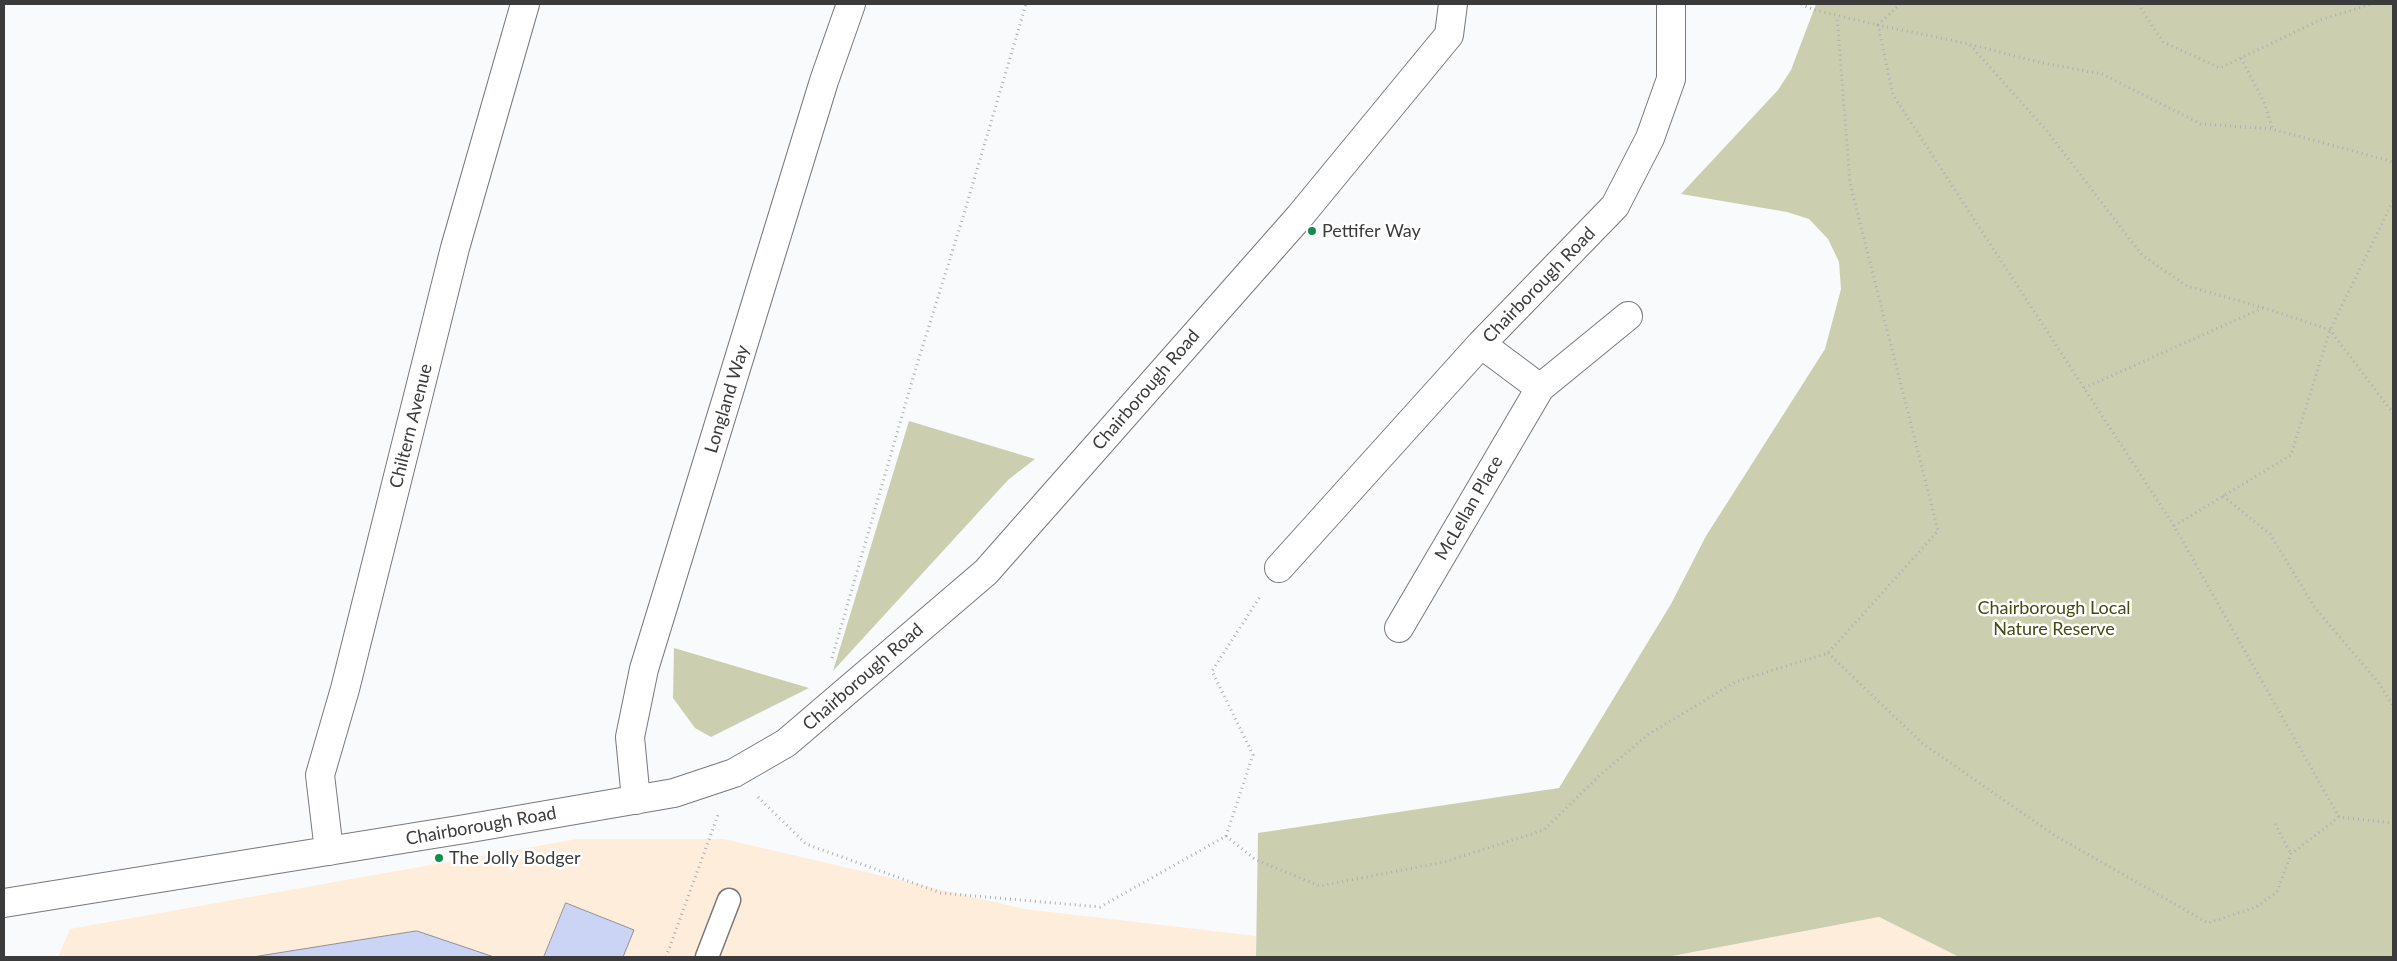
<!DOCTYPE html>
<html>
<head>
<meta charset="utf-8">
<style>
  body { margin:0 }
  #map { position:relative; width:2397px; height:961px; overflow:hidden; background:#f9fafc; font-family:Lato,sans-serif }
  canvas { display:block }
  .frame { position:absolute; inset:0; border:5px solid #3b3b3c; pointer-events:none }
</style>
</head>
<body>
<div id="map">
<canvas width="2397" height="961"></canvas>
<div class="frame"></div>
</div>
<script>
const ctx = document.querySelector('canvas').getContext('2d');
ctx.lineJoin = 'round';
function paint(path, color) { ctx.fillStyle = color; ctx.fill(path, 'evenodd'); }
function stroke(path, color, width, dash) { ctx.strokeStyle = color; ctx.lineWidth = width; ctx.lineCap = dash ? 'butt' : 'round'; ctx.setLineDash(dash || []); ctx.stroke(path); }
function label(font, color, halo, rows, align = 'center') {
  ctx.font = font + ' Lato,sans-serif'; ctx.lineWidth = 5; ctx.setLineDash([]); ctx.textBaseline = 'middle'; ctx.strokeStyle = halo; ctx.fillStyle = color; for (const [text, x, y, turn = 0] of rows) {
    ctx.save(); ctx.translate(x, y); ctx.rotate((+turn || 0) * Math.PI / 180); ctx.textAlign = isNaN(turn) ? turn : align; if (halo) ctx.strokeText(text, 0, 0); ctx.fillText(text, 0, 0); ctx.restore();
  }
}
const industrial = new Path2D(`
  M577,839H724L1024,909L1256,936V957H58L70,929Z
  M1879,917L1959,957H1667Z`);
const green = new Path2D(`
  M1816,4H2393V957H1959L1879,917L1667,957H1256L1258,833L1559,788L1671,604L1706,536L1825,349L1841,289L1839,262L1828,239L1809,219L1787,212L1681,194L1778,90L1791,70Z
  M909,421L1035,459L1008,480L833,671Z
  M674,648L809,688L711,737L695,728L673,698Z`);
const building = new Path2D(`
  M566,903L634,930L623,957H544Z
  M417,931L494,957H253Z`);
const path = new Path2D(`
  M1801,4L1814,10L1878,25L1900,4
  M2138,4L2163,42L2220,68L2320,20L2371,4
  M1970,45L2047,131L2142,255L2187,286L2264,308L2330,330L2393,413
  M2241,58L2264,102L2272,128
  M2084,388L2263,308
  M2223,496L2270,534L2315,608L2378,682L2393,706
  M2174,526L2291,455L2330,330L2393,201
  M1828,653L1922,743L2054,835L2208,923L2256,907L2277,892L2291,854L2339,817L2393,823
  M832,658L915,371L963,217L1026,4
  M758,797L806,844L941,893L1100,907L1226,836L1253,755L1212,671L1261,595
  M2339,817L2174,526L1893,95L1878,25L1969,44L2038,62L2102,74L2201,124L2272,129L2393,162
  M2275,824L2291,854
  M1226,836L1256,860L1320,886L1444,862L1544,830L1601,774L1649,734L1735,682L1828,653L1938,531L1850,183L1837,16
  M666,957L718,815`);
const lane = new Path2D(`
  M707,957L729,900`);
const street = new Path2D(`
  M1481,344L1540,388
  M1279,568L1481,344L1615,206L1650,138L1671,79V4
  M1399,628L1540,388L1628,316
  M636,800L630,737L644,669L824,81L851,4
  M329,851L320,775L345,689L455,248L525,4
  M4,903L465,829L674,793L734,773L786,743L986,572L1300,216L1449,35L1453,4`);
const markers = [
  [1312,231,5,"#108e4b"],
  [439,858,5,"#108e4b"]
];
const poiNames = [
  ["Pettifer Way",1322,231],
  ["The Jolly Bodger",449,858]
];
const streetNames = [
  ["Chairborough Road",1539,285,-46],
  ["Chairborough Road",1146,390,-49],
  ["Longland Way",727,399,-73],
  ["Chiltern Avenue",411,426,-76],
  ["McLellan Place",1469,508,-60],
  ["Chairborough Road",863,677,-41],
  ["Chairborough Road",481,826,-10]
];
const parkNames = [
  ["Chairborough Local",2054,608],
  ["Nature Reserve",2054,629]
];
paint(industrial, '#feeddb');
paint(green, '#cbcfaf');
paint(building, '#ccd4f6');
stroke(building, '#919193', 1);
stroke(lane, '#79797b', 25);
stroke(street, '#79797b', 30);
stroke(path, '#adaeaf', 3, [1, 4]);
stroke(lane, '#fff', 22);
stroke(street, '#fff', 28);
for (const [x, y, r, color] of markers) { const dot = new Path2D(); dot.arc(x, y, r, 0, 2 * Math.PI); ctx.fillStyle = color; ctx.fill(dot); stroke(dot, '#fff', 2); }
label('18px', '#3b3b3c', '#fff', poiNames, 'left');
label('18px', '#3b3b3c', '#fff', streetNames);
label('18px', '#474a10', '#fff', parkNames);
</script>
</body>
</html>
